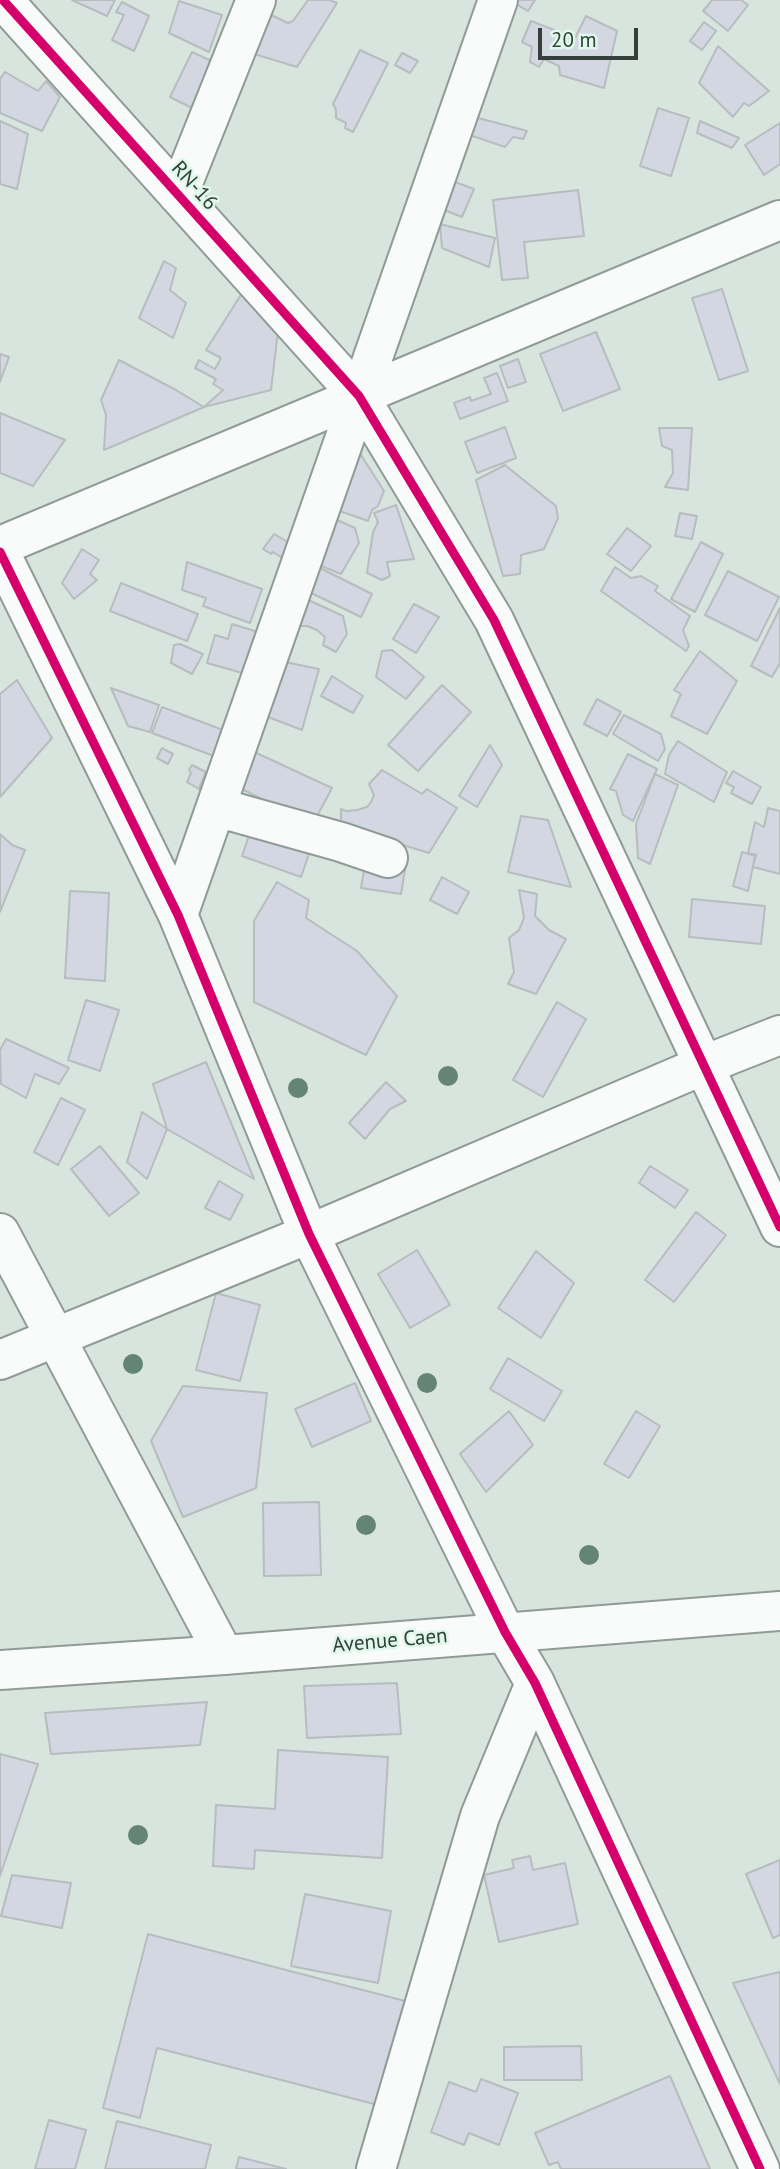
<!DOCTYPE html>
<html>
<head>
<meta charset="utf-8">
<style>
  body { margin:0 }
  #map { position:relative; width:780px; height:2169px; overflow:hidden; background:#d7e5de; font-family:"PT Sans",sans-serif }
  canvas { display:block }
  .scale { position:absolute; left:538px; top:28px; width:100px; height:32px; box-sizing:border-box; border:4px solid #343f39; border-top:0; padding-left:9px; font-size:21px; line-height:24px; white-space:nowrap; color:#343f39; -webkit-text-stroke:5px #def8eb; paint-order:stroke }
</style>
</head>
<body>
<div id="map">
<canvas width="780" height="2169"></canvas>
<div class="scale">20 m</div>
</div>
<script>
const ctx = document.querySelector('canvas').getContext('2d');
ctx.lineJoin = 'round';
function paint(path, color) { ctx.fillStyle = color; ctx.fill(path, 'evenodd'); }
function stroke(path, color, width, dash) { ctx.strokeStyle = color; ctx.lineWidth = width; ctx.lineCap = dash ? 'butt' : 'round'; ctx.setLineDash(dash || []); ctx.stroke(path); }
function label(font, color, halo, rows, align = 'center') {
  ctx.font = font + ' "PT Sans",sans-serif'; ctx.lineWidth = 5; ctx.setLineDash([]); ctx.textBaseline = 'middle'; ctx.strokeStyle = halo; ctx.fillStyle = color; for (const [text, x, y, turn = 0] of rows) {
    ctx.save(); ctx.translate(x, y); ctx.rotate((+turn || 0) * Math.PI / 180); ctx.textAlign = isNaN(turn) ? turn : align; if (halo) ctx.strokeText(text, 0, 0); ctx.fillText(text, 0, 0); ctx.restore();
  }
}
const building = new Path2D(`
  M72,0H115L107,16Z
  M308,0H329L337,3L297,67L251,53L269,14L288,23L293,21Z
  M509,0H535L528,11Z
  M712,0H741L748,5L728,31L703,11Z
  M179,1L222,15L209,52L169,33Z
  M122,2L149,16L134,51L112,40L124,15L116,12Z
  M586,16L617,31L604,88L560,75L559,66L544,59L539,67L530,62L532,47L522,42L531,21L575,38Z
  M704,22L716,31L702,50L690,41Z
  M718,46L769,91L749,106L744,103L733,117L699,83Z
  M360,50L388,63L353,132L345,128L346,123L336,118V110L333,104Z
  M192,52L216,63L194,109L170,97Z
  M402,53L418,61L410,73L395,65Z
  M5,72L38,91L46,81L60,97L42,131L0,113V79Z
  M658,108L689,118L671,176L640,166Z
  M467,115L527,131L523,139L513,137L505,147L461,132Z
  M0,121L28,134L17,189L0,184Z
  M700,121L739,138L732,148L697,133Z
  M780,123V164L764,175L745,145Z
  M444,178L474,189L462,217L434,206Z
  M578,190L584,236L524,242L528,278L502,280L493,200Z
  M440,224L495,238L489,267L442,248Z
  M164,261L176,268L170,290L186,303L173,338L139,318Z
  M722,289L748,371L719,380L692,298Z
  M244,290L278,331L271,390L204,407L223,390L213,384L216,379L195,368L199,360L215,369L221,358L206,350Z
  M596,332L620,389L563,411L540,354Z
  M0,354L9,357L0,382Z
  M518,359L526,382L508,388L500,366Z
  M119,360L176,390L204,407L104,450L106,415L101,400Z
  M497,373L508,401L460,419L454,403L470,397L471,401L491,394L484,378Z
  M0,413L65,440L33,486L0,473Z
  M505,427L516,458L477,473L465,442Z
  M659,428H692L688,490L665,487L673,473L672,450L662,446Z
  M361,455L384,491L378,506L372,510L368,521L337,510L349,461Z
  M505,465L556,506L558,518L544,549L521,555L520,574L503,576L476,480Z
  M396,505L414,559L387,562L390,576L382,580L367,573L373,532L378,522L374,513Z
  M680,513L697,516L692,539L675,536Z
  M333,518L355,528L359,543L341,574L316,564Z
  M627,528L651,546L631,571L607,554Z
  M274,534L295,546L289,559L283,556L281,557L273,552L271,554L263,549Z
  M701,542L723,554L695,612L671,599Z
  M82,549L99,560L90,574L97,580L74,599L62,583Z
  M187,562L262,589L250,623L203,606L206,598L182,590Z
  M316,566L372,594L361,617L305,590Z
  M615,567L631,578L641,576L658,586L655,591L690,616L683,630L689,646L686,651L601,591Z
  M728,571L779,597L757,641L705,615Z
  M121,583L198,614L187,641L110,611Z
  M304,598L343,616L347,634L336,652L323,645L325,637L317,630L307,626H296Z
  M414,604L439,617L416,653L393,639Z
  M780,608V663L772,677L751,666Z
  M232,624L265,634L253,676L207,663L215,635L228,639Z
  M180,644L203,654L192,674L171,663L174,645Z
  M392,650L424,677L406,699L376,677L382,651Z
  M700,651L737,681L707,734L671,716L681,694L674,690Z
  M285,662L319,669L302,730L268,717Z
  M332,676L363,696L353,713L321,696Z
  M17,680L52,738L0,797V694Z
  M442,685L471,712L418,771L388,745Z
  M111,688L159,705L150,732L128,726Z
  M597,699L621,712L607,736L584,724Z
  M162,707L223,730L214,756L152,733Z
  M624,715L661,734L665,749L658,761L613,734Z
  M678,741L727,772L714,802L665,774L669,755Z
  M490,745L502,765L477,807L459,796Z
  M162,748L173,754L168,764L157,758Z
  M250,750L332,788L316,818L269,803L242,789Z
  M628,754L657,769L633,821L623,815L616,791L610,789Z
  M192,765L206,772L199,789L187,782L191,773L189,770Z
  M382,770L422,794L427,789L457,808L429,853L341,826V809L346,811L357,810L367,807L371,802L374,795L369,784Z
  M733,771L761,787L752,804L731,793L734,787L726,783Z
  M655,774L678,785L650,864L638,858L636,824Z
  M768,808L780,811V874L753,867L756,855L748,853L755,822L764,827Z
  M521,816L548,820L571,887L508,872Z
  M253,824L312,845L301,877L242,856Z
  M0,834L12,845L25,850L0,912Z
  M742,852L755,856L748,891L733,886Z
  M365,864L405,870L401,894L361,888Z
  M442,877L469,892L457,914L430,900Z
  M277,882L309,900L306,918L357,951L397,996L366,1055L254,1002V921Z
  M519,890L537,894L535,916L549,930L566,939L536,994L508,984L514,972L509,938L519,930L524,918Z
  M70,891L109,893L105,981L65,978Z
  M692,899L765,906L761,944L689,937Z
  M86,1000L119,1010L100,1071L68,1060Z
  M557,1002L586,1019L543,1097L513,1080Z
  M6,1039L69,1068L59,1084L35,1074L26,1098L1,1084L0,1050Z
  M206,1062L254,1179L167,1129L153,1084Z
  M386,1082L406,1101L390,1109L365,1139L349,1123Z
  M61,1098L85,1110L58,1165L34,1152Z
  M142,1112L167,1129L147,1179L127,1162Z
  M100,1146L139,1193L109,1216L71,1169Z
  M650,1166L688,1190L675,1208L639,1183Z
  M219,1181L243,1195L230,1220L205,1208Z
  M696,1212L726,1235L674,1302L645,1280Z
  M417,1250L450,1305L410,1328L378,1274Z
  M536,1251L574,1283L541,1338L498,1308Z
  M216,1293L260,1305L240,1381L196,1370Z
  M508,1358L562,1391L544,1421L490,1389Z
  M355,1383L371,1421L312,1447L295,1409Z
  M183,1386L267,1393L256,1488L183,1517L151,1441Z
  M509,1411L533,1445L486,1492L460,1454Z
  M636,1411L660,1426L629,1478L604,1464Z
  M319,1502L321,1575L264,1576L263,1503Z
  M397,1683L401,1734L307,1738L304,1686Z
  M207,1702L200,1745L51,1754L45,1713Z
  M278,1750L388,1757L382,1858L255,1850L254,1869L213,1866L216,1805L275,1809Z
  M0,1754L38,1764L0,1876Z
  M530,1856L533,1870L565,1863L578,1924L499,1942L484,1875L514,1868L512,1860Z
  M780,1860V1935L773,1938L746,1874Z
  M12,1875L71,1883L62,1928L1,1916Z
  M305,1894L391,1911L378,1983L291,1966Z
  M148,1934L405,2001L378,2105L157,2048L140,2118L103,2108Z
  M780,1972V2084L733,1983Z
  M581,2046L582,2080H504V2047Z
  M670,2076L710,2169H561L558,2162L549,2165L535,2133Z
  M481,2079L518,2093L499,2145L469,2133L464,2145L431,2132L449,2082L476,2092Z
  M49,2120L86,2130L75,2169H35Z
  M117,2121L211,2145L205,2169H105Z
  M239,2157L286,2169H236Z`);
const minor = new Path2D(`
  M3,0L359,396L494,620L780,1227
  M178,195L256,0
  M0,546L780,220
  M0,552L178,915L309,1234L505,1632L535,1683L760,2169
  M216,807L341,842L388,858
  M178,915L498,0
  M0,1233L224,1655
  M0,1360L309,1234L704,1065L780,1035
  M376,2169L480,1816L535,1683`);
const highway = new Path2D(`
  M0,1670L224,1655L780,1611`);
const cycleway = new Path2D(`
  M3,0L359,396L494,620L780,1227
  M0,552L178,915L309,1234L505,1632L535,1683L760,2169`);
const trees = [
  [448,1076],
  [298,1088],
  [133,1364],
  [427,1383],
  [366,1525],
  [589,1555],
  [138,1835]
];
const streetNames = [
  ["RN-16",194,186,48],
  ["Avenue Caen",390,1641,-5]
];
paint(building, '#d3d7e1');
stroke(building, '#b7bdbe', 2);
stroke(minor, '#909b96', 42);
stroke(highway, '#909b96', 42);
stroke(minor, '#f9fbfa', 38);
stroke(highway, '#f9fbfa', 38);
stroke(cycleway, '#d6006c', 9);
ctx.fillStyle = '#648478';
for (const [x, y] of trees) { ctx.beginPath(); ctx.arc(x, y, 10, 0, 2 * Math.PI); ctx.fill(); }
label('21px', '#343f39', '#def8eb', streetNames);
</script>
</body>
</html>
